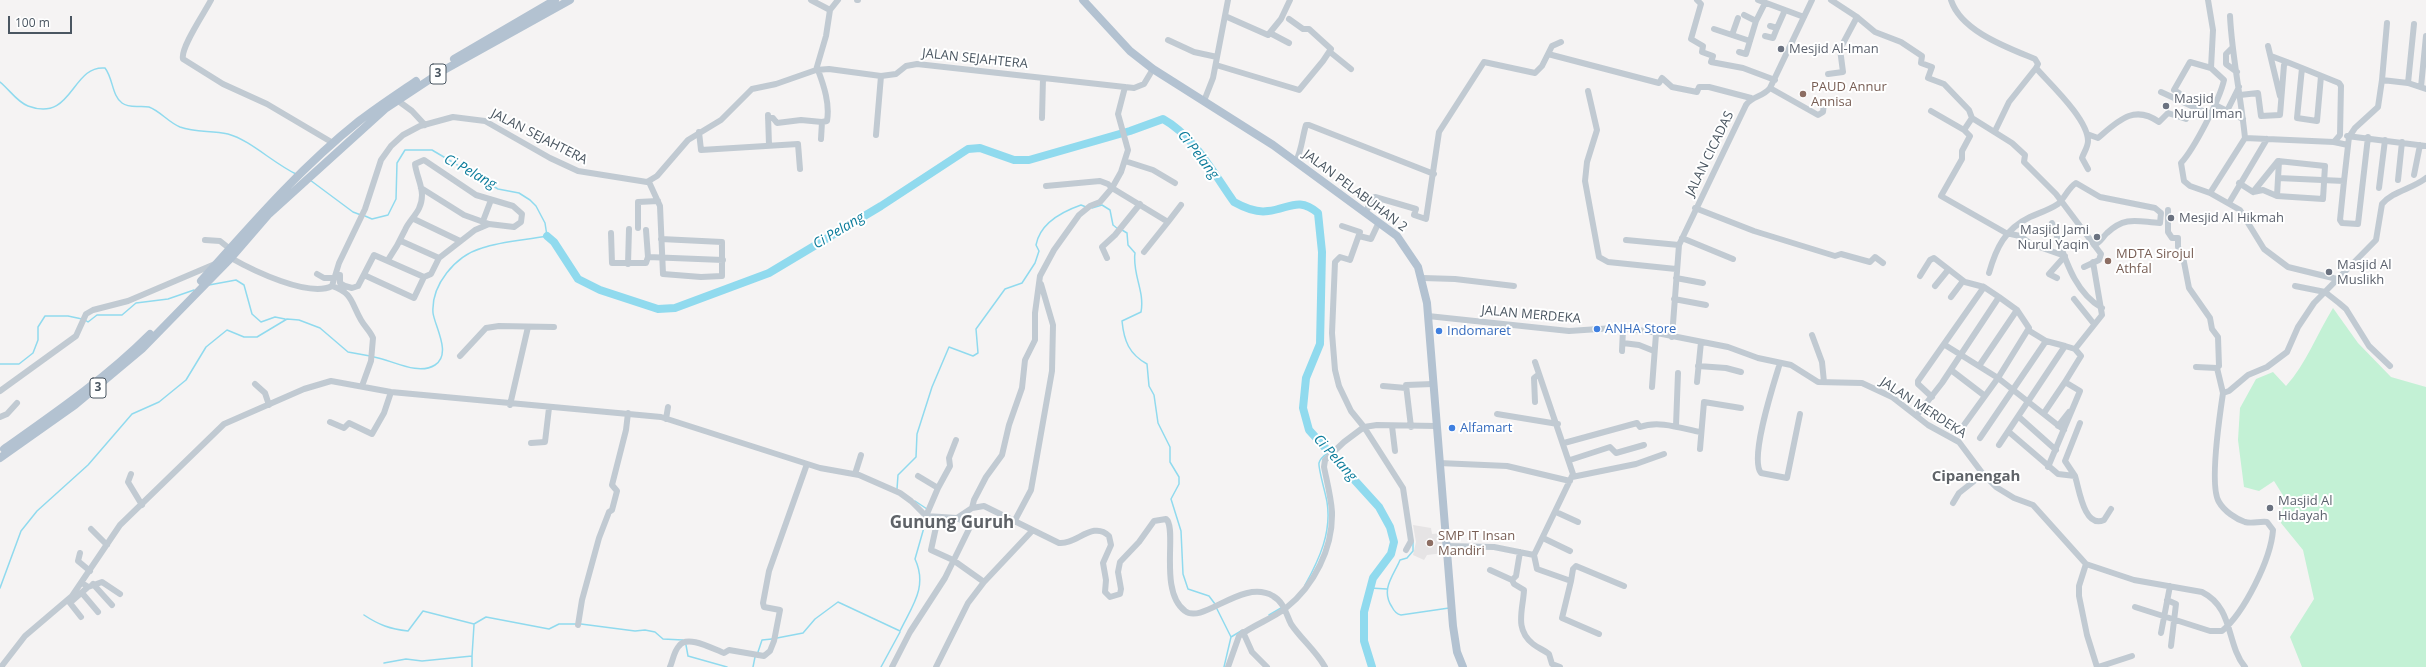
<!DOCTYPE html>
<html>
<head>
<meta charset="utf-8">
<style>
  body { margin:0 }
  #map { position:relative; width:2426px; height:667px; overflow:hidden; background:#f5f3f3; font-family:"Open Sans",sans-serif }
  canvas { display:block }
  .scale { position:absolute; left:8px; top:16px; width:64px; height:18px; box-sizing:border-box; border:2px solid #4a5661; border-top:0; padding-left:5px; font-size:12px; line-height:14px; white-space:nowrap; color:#4a5661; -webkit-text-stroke:3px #fff; paint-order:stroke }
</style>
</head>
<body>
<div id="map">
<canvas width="2426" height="667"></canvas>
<div class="scale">100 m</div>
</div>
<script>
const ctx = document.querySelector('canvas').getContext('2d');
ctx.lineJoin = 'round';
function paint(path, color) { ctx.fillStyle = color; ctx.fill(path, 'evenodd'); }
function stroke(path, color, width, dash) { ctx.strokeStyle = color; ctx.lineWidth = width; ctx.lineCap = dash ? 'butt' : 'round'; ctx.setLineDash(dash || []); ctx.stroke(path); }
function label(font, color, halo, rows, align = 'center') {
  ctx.font = font + ' "Open Sans",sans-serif'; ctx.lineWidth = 4; ctx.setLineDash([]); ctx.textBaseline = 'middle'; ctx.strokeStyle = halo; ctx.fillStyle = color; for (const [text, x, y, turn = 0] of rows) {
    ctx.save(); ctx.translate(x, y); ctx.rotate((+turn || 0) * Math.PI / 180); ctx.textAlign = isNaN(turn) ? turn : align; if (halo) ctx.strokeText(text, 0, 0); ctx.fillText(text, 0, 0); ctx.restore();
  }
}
const education = new Path2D(`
  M1413,525L1431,528L1432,534L1442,533L1444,553L1427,555L1424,560L1413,555L1416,542Z`);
const green = new Path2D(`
  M2333,308L2358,343L2391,377L2426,387V667H2302L2290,637L2314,599L2303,550L2281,523L2284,497L2274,481L2259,491L2244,487L2238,440L2240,408L2256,379L2273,372L2286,386C2306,364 2317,334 2333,308Z`);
const stream = new Path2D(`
  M0,82C9,89 17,102 28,106C73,123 71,65 105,68C113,78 112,96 122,103C130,109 140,105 149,107C160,111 168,122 180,127C196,133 211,130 228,134C250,140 273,163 296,174
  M310,180L353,212L361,215
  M1092,208L1102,205L1110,210L1113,225L1118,229
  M365,216L372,219L388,215L396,199L397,163L405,150H432L498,189L519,193L530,200L536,206L545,223L547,236C526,240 502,241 482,248C455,256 431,285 433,313C435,327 452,354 435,365C418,376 392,360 374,357
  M1122,230L1127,233L1128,245L1135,253C1132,274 1145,291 1141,312L1122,321C1124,341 1129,354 1147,364L1149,386L1154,395L1158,423L1170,447V462L1179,477V484L1171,499L1181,531L1183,574L1188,589L1209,596L1215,604
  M209,285L236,280L244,285L252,314L261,322L275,317L285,319
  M85,320L88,322L97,315H122L136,303L168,299L194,290
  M0,364H19L33,353L38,340V327L45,316H68L82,319
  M897,489L898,475L916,457L917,434L932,387L949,347L973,356L978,353L976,329L1005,289L1022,283L1035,263L1039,251L1036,245C1040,223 1061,212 1081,205L1086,207
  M915,501L927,509
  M1413,542V551L1407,558L1400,560C1394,575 1380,589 1392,607C1394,611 1396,614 1401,615L1449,608
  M1305,585C1319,560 1332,532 1327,502C1326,495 1318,468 1319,463C1320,458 1325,455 1329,452
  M0,588L21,531L37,511L88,465L132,414L159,402L186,380L206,347L227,330L244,337H257L287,319L299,320L320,328L348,352L370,356
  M1370,588L1387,589
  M1216,607L1231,637L1224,667
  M364,615C379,625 390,629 408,631L423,611L474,624L486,617L549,629L559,624H577
  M1269,615L1281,608
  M581,624L635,631L645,630L655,632L663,639L683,640
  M1231,637L1241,631
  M777,638L803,633L815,619L838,602L900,631C912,606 928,587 915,559L927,517
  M686,645L688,656L727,667
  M758,652L762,640L772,639
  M472,656V667
  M384,663L406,659L422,661L472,656L474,625
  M753,667L755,657
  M881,667L900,632`);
const river = new Path2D(`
  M547,236L554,242L578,279L600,290L658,309L675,308L769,273L881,206L968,149L980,148L1014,160H1029L1130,131L1163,119C1194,136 1214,174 1234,202C1243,207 1257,213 1268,211C1289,209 1298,196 1318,213L1322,252L1320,344L1306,378L1303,408L1309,430L1379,507L1390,527L1394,542L1391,554L1373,578L1364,612V641L1372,667`);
const minor = new Path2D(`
  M211,0C205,12 180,48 183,59L223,84L267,104L333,143
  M811,0L830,10L826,36L816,70
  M857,0H858
  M1697,0L1701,4L1691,39L1703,46L1702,52L1713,56L1711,62L1743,68L1775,80
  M1758,0L1804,17
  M1831,0L1857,17L1875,32L1901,42L1922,56L1921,63L1932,67L1928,78L1944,84L1969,110L1972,118L2012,143L2025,155L2024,162L2056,194L2101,254L2099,260L2084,267
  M1951,0C1961,31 2006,47 2035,59L2038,64L2036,68L2009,102L1995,131
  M2208,0L2213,30L2211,68L2224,80C2220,99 2194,149 2181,163L2184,181L2190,186L2210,193L2240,210L2264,249L2288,267L2337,279
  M830,10L838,0
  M1744,15L1756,21
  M1225,16L1268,35L1281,19L1290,0
  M2230,16C2232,57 2241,97 2245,138
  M1770,26L1777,28L1785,10
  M1714,29L1750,41
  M1270,33L1289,43
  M1732,35L1738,18
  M1765,36L1773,38L1777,28
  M1168,40L1194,52L1217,57
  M2268,46L2280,96
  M2232,48L2226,54V64L2237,72
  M1330,52L1351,69
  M1739,52L1746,54L1756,21L1765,3
  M1548,54L1659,83L1662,78L1672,87L1697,92L1699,87H1709L1751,98
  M2287,62L2302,68
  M1216,65L1299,90L1323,61L1331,49L1309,29H1303L1289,19
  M2036,68C2050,84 2088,119 2088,141C2088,147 2084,152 2082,158L2088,169
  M818,70C824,86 830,104 827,121L822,122L821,139
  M1828,74L1843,72L1840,49L1857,17
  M2321,76L2317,121L2297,118L2302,68L2339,83L2341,86L2340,135L2334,142
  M2382,80L2387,23
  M2408,83L2414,24
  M1125,87L1118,114L1128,150L1121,172L1112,188L1168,222L1181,205
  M2421,87L2426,36
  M1770,88L1818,115L1823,112L1824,103
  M1588,91L1597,130L1587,162L1585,181L1599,257L1608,262L1676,269
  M2161,92L2209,114
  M2240,95L2258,93L2261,116L2280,115L2284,65L2287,62L2271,56
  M397,100L412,111L425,125
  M1204,101L1213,78L1228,0
  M2176,101L2179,93L2174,90L2190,62L2211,68
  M2215,105L2243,119
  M1931,111L1964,130L1972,118
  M2227,111L2239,87
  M768,115L769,145
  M768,118H773L777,123L801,120L822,122
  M1042,118L1043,78
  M1964,130L1970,136L1962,151V159L1941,196L2006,233L2020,236L2031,244L2065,256L2049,274L2057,278
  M699,132L701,150L798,144L800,169
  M2087,134L2098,138C2118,121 2134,104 2159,122L2168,113L2186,119
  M876,135L881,76
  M2347,136L2426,146
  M1125,161L1153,170L1175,183
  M1296,161C1302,149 1302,138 1306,125H1309L1434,174
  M2414,175L2420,145
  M2278,178L2344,181L2349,137L2355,128L2378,107L2382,80L2408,83L2426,89
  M2398,180L2402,142
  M2344,181L2340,220L2342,223L2358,224L2368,137
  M649,182L660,206L663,274L701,277L722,276V242L661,239
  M2239,183L2253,192L2263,190L2277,196L2323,199L2325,166L2278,161L2253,192
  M421,188L464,215L489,224
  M2379,188L2385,140
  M2210,193L2245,138L2334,142L2348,145
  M2277,196L2279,161
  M2229,203L2267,139
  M1695,208L1754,231L1835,256L1841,254L1870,262L1875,257L1883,263
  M2168,210V232L2172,238H2178V247L2183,257L2189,288L2210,318L2212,329L2218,337L2219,366L2217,368L2223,393
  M1366,212L1372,198L1375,197L1416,209L1414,215L1426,219L1439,132L1484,62L1535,73L1542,66L1552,46L1561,42
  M414,219L460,241
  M483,221L491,200
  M2052,223C2064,253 2072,291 2102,308
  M1342,226L1360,232L1350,260L1340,257L1335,262L1332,333L1335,370L1339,386L1351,411L1364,427L1403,488L1411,541L1406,550
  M638,228V202L658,201
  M611,233L612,263H646L648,257L646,230
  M1359,236L1371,239L1379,222
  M1682,238L1733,259
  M205,240L220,241L230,249
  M1626,240L1679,245
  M401,241L439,258
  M1144,252L1168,222
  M648,257L723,260
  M231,258C252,270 309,298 332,286L339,263L365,209L381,160L391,146L403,135L420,126L453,117L485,121L550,158L578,171L647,182L657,176L688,140L721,120L752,89L776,84L816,70L829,69L881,76L896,74L906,66L917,64L1134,88L1144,84L1153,69
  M1107,258L1102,247L1115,235L1140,204
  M388,260C395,250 400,241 405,230C410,218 422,212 422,195C422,185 416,174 415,164L424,160L476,195L513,206L522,214L521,222L514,227L489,224L475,230L439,258L431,274L424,277
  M628,264L629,229
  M1989,273C1996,248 2005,229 2030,217C2039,213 2049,210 2058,204C2065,198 2068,188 2076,183L2100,197L2155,208L2161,213L2160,223C2139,222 2126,215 2107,233C2102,238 2100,243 2094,245
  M317,274L324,278H333
  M340,275V283L345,286
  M1423,278L1455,279L1514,286
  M1676,278L1703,283
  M332,286C353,293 351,303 361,320C365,327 370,331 373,338L371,361L362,386
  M1935,286L1948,270
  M2295,286L2325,292L2339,303L2346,309L2369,346L2390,366
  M343,291L345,286L352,288L358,286L374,255L424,277L414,298L364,275
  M1951,297L1963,281
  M1674,299L1706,305
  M2074,299L2094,324
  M1428,316L1569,331L1614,328L1647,331L1728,347L1758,358L1791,365L1818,382L1862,383L1892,397L1928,425L1959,442L1983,474L1996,487L2014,498L2033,505L2086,564L2134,580L2202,592C2234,608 2226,644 2245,667
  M2028,330L2046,341L2065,346
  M1812,335L1822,362L1824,382
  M1672,337L1679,245L1746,105C1752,96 1763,97 1770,88L1812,0
  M1623,343L1639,345L1654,351
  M1945,345L1998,378L2064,430
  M2075,349L2102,315L2093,262
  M1622,351L1623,329
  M460,356L486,328L499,326L554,327
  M1780,363C1774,383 1749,458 1761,473L1787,478L1800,414
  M1698,366L1726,368L1741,372
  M1979,366L2017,310
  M2196,367L2217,368
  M1951,370L1985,396
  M1697,382L1701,342
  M255,384L265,393L269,405
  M1383,386L1406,388
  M1652,387L1656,334
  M0,391L76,336L86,314L93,310L128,301L215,264
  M1932,397L1918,384V381L1984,287
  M1535,402L1534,378L1539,374
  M510,405L528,327
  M2044,413L2065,382L2080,391L2048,467
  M1497,414L1558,424
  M1917,415L1942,383L1999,297L1984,287L1965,282L1934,258L1930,260L1920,276
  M0,417L7,414L17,403
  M2019,417L2056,450
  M666,419L668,407
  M330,422L344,428L349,423L372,434L384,413L391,392
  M1964,425L1998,378L2029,328L2017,310L1999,297
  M1392,426L1395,451
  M1676,426L1678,373
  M2058,426L2069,412
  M1411,427L1406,385L1433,384
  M2009,432L2058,474L2075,476C2079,488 2084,529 2104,520L2111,509
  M1980,438L2046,341
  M531,443L545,442L549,408
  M1564,443L1637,423L1640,427C1658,420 1681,428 1700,432
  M1999,445L2065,346L2075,349L2081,356L2065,382
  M1700,449L1704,402L1741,408
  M1570,460L1610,447L1616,453L1644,445
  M1439,463L1507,466L1570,481
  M131,474L128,482L142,505
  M855,474L861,455
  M918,476L938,488L926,516
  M2075,476L2065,461L2080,423
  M1572,477L1636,464L1664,454
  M938,488L950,466L949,458L956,440
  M1953,503L1959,493L1983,474
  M972,508L974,500L986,477L1002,455L1009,425L1022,388L1025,360L1035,340V313L1040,276L1054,250L1079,215L1090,206L1100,202L1112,188L1108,184L1100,181L1046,186
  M1556,512L1578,522
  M938,518L931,550L953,560L984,582
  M1014,522L1031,490L1052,371L1053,325L1041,284
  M91,529L107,545
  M1543,538L1570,551
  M1446,546L1494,547L1534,555L1537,569L1571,581L1562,618L1599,634
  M80,553L78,561L90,571
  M1534,555L1573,474L1535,362
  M2086,564L2079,586V596L2087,635L2097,667
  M1490,570L1512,580L1516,576L1520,552
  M1512,580L1514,584L1524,590C1523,610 1514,629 1533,644C1538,648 1544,650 1549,654L1552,664L1560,667
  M1571,581L1573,569L1576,566L1624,586
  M93,584L112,605
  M85,585L88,587L102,582L120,594
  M82,593L98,612
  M2167,600L2176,604L2171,646
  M72,601L88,587
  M70,603L81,617
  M2135,607L2210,631H2222C2244,613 2271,559 2273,530L2267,522C2260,521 2252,524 2245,522C2236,519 2224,511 2219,502C2209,487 2220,413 2223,393L2229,391L2248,375L2267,367L2287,352L2298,327L2314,303L2376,240L2382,204C2393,191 2412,189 2426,178
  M578,625L582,600L599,538L609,512L612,510L617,491L612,485L626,430L628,413
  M1243,632L1252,652L1267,667
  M2161,633L2170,586
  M1,667L25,636L72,596L120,525L224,424L304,389L331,381L391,392L661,417L820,468L859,475L900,493L911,501L926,516L957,518L972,508L984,506L1059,543C1076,545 1093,520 1109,536L1111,545L1103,563L1106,580L1105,592L1110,597L1120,594L1121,589L1118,572L1120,562L1139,542L1154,521L1166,519C1178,528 1158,591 1185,611C1203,625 1242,578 1273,596C1284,602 1286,614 1291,624C1301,639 1316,651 1325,667
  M670,667C673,660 674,651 679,646C687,634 713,649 724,653L729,650L764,656L770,651L774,641L780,610L764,607L763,603L769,571L807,464
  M892,667L910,632L945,578L970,527L969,524L957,518
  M936,667L968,603L984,582L1032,531
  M1228,667L1239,636C1253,625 1272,619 1286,608C1314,586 1333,548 1332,512C1331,497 1327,482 1324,467L1325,460L1344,442L1364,427L1377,425L1436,426
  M2098,667L2132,656`);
const major = new Path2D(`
  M1083,0L1130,51L1153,69L1273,145L1397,236L1418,267L1427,303L1453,626L1457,652L1463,667
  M454,59L555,0
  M201,281C251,225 300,168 359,121C377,107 397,94 416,81
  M4,449C55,413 106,378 150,334
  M0,458L75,405L142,349L231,258L269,214L385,109L444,70L570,0`);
const markers = [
  [1781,49,4,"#6b7280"],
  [1803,94,4,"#8d6e63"],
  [2166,106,4,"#6b7280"],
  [2171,218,4,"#6b7280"],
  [2097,237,4,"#6b7280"],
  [2108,261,4,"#8d6e63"],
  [2329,272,4,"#6b7280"],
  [1597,329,4,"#3f7fe0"],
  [1439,331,4,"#3f7fe0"],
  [1452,428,4,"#3f7fe0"],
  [2270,508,4,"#6b7280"],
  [1430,543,4,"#8d6e63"]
];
const shields = [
  [438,74,16],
  [98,388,16]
];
const shieldNames = [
  ["3",438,74],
  ["3",98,388]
];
const worshipNames = [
  ["Mesjid Al-Iman",1789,49],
  ["Masjid",2174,99],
  ["Nurul Iman",2174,114],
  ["Mesjid Al Hikmah",2179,218],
  ["Masjid Jami",2089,230,"right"],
  ["Nurul Yaqin",2089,245,"right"],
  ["Masjid Al",2337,265],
  ["Muslikh",2337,280],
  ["Masjid Al",2278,501],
  ["Hidayah",2278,516]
];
const streetNames = [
  ["JALAN SEJAHTERA",975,59,6],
  ["JALAN SEJAHTERA",539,137,27],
  ["JALAN CICADAS",1710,154,-64],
  ["JALAN PELABUHAN 2",1355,191,37],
  ["JALAN MERDEKA",1531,315,5],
  ["JALAN MERDEKA",1923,408,33]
];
const educationNames = [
  ["PAUD Annur",1811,87],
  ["Annisa",1811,102],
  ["MDTA Sirojul",2116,254],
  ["Athfal",2116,269],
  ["SMP IT Insan",1438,536],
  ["Mandiri",1438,551]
];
const shopNames = [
  ["ANHA Store",1605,329],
  ["Indomaret",1447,331],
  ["Alfamart",1460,428]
];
const waterNames = [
  ["Ci Pelang",1198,155,52],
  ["Ci Pelang",470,172,29],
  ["Ci Pelang",839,231,-31],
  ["Ci Pelang",1335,458,48]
];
const quarterNames = [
  ["Cipanengah",1976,477]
];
const districtNames = [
  ["Gunung Guruh",952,523]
];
paint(education, '#e6e4e5');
paint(green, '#c3f1d5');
stroke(stream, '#90daee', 1.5);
stroke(river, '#90daee', 8);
stroke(minor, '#c1cad2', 6);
stroke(major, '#b3c2d1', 8);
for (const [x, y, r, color] of markers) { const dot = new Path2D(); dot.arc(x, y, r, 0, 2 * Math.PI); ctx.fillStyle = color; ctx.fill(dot); stroke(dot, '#fff', 1.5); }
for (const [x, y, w] of shields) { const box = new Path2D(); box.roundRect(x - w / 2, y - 10, w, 20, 3); ctx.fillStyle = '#fff'; ctx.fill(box); stroke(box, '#4a5661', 1); }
label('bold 12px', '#4a5661', null, shieldNames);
label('13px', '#5b616d', '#fff', worshipNames, 'left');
label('13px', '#4a5661', '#fff', streetNames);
label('13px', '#785e54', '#fff', educationNames, 'left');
label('13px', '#366cbe', '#fff', shopNames, 'left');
label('italic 14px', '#0c7c9b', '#fff', waterNames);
label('bold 15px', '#5f6368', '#fff', quarterNames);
label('bold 17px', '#5f6368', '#fff', districtNames);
</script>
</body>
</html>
